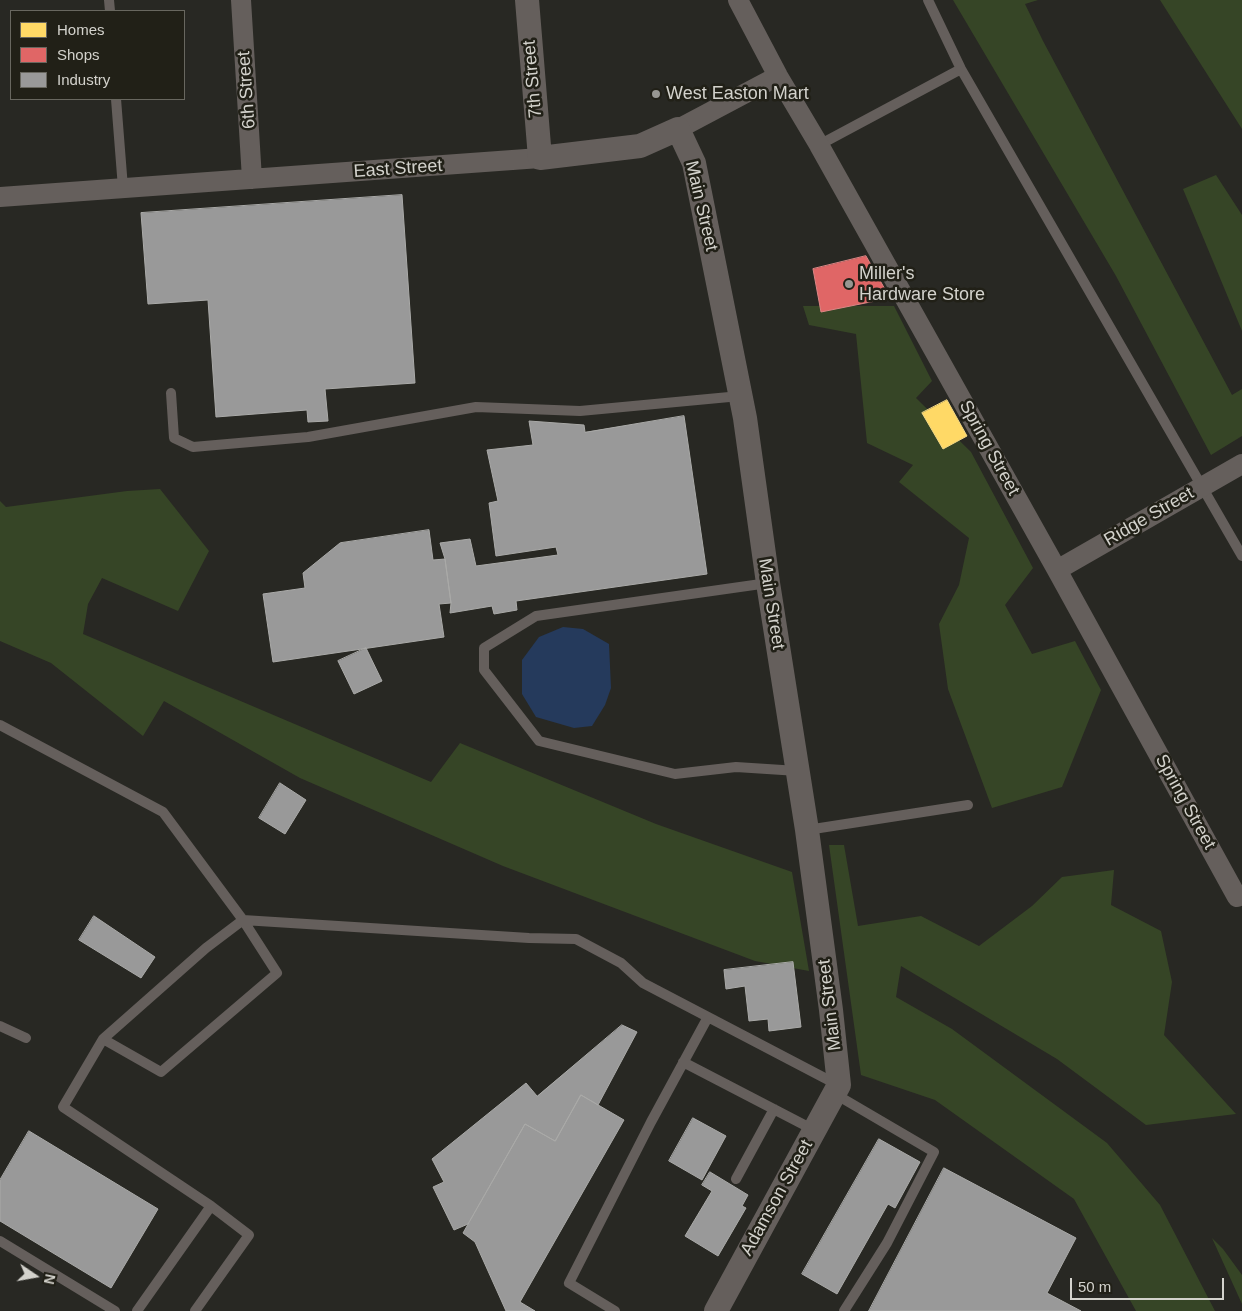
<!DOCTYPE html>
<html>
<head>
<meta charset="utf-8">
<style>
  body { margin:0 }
  #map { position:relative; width:1242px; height:1311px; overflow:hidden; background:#282823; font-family:Arial,sans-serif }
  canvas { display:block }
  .legend { position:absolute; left:10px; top:10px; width:175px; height:90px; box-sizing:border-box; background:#212017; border:1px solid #68675f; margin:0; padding:6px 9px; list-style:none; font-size:15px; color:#d3d2cc }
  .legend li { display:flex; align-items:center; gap:10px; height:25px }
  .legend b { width:25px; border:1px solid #68675f }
  .north { position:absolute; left:10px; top:1251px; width:50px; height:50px; -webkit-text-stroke:4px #212017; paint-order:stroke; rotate:102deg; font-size:14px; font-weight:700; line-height:20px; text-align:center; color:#d3d2cc }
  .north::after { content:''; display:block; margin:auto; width:18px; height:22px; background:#d3d2cc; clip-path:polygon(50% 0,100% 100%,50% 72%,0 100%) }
  .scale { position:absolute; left:1070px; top:1278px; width:154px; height:22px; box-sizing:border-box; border:2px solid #d3d2cc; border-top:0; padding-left:6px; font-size:15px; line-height:18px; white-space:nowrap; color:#d3d2cc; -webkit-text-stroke:4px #212017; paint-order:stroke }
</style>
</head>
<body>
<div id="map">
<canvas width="1242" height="1311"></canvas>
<ul class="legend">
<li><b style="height:14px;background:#ffd966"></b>Homes</li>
<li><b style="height:14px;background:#e06666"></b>Shops</li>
<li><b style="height:14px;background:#999"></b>Industry</li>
</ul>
<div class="north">N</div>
<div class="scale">50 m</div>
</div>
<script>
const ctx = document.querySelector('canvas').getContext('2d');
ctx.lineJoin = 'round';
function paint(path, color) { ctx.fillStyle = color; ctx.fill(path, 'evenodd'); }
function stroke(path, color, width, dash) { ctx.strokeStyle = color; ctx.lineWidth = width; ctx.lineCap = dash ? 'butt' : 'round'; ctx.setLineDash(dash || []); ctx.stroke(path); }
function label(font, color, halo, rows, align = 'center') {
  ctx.font = font + ' Arial,sans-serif'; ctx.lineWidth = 5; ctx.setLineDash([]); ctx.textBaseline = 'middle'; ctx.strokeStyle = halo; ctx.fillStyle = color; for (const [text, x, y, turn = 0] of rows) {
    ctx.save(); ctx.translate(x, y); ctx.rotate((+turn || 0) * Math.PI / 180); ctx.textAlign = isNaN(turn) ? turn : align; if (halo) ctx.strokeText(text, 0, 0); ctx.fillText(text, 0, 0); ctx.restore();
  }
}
const green = new Path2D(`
  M953,0H1038L1025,4L1043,41L1232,395L1242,389V436L1211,455L1116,276Z
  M1160,0H1242V129Z
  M1216,175L1242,215V331L1183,189Z
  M803,306H894L932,381L916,398L971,452L1033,568L1005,605L1032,654L1075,641L1101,690L1062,787L992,808L948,689L939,624L959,585L969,538L899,482L913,465L867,443L856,334L809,325Z
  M160,489L209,551L178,611L102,578L88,604L83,634L431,782L460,743L656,824L792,872L809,971L755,961L503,866L300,778L164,701L143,736L51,663L0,641V501L6,507L127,491Z
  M829,845H844L858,926L921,916L979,946L1032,906L1062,877L1114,870L1111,905L1161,931L1172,982L1164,1035L1236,1114L1146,1125L1057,1059L901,966L896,997L952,1029L1107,1143L1160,1205L1215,1311H1136L1074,1199L935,1100L861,1075Z
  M1212,1238L1223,1249L1242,1275V1304Z`);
const water = new Path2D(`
  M563,627L583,629L609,644L611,688L605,705L592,726L574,728L536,717L522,694V660L539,637Z`);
const homes = new Path2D(`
  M947,400L967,436L943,449L922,413Z`);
const shops = new Path2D(`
  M866,256L890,298L821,312L813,269Z`);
const industry = new Path2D(`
  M402,195L415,383L325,389L328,421L308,422L307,410L216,417L208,300L148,304L141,213Z
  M684,416L707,574L516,601L517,610L494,614L492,606L450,613L451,603L445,559L440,543L470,539L476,566L558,555L556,547L496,556L489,503L498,501L487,450L533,445L529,421L584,425L585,432Z
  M429,530L433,560L445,559L451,603L439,604L444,637L273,662L263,594L305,588L303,573L340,543Z
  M366,648L382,681L354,694L338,661Z
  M280,783L306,800L285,834L259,818Z
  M94,916L155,957L141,978L79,940Z
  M793,962L801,1027L769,1031L768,1019L749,1021L745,986L726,989L724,970Z
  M622,1025L637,1032L598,1105L581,1095L555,1141L525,1124L468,1224L454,1230L433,1187L444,1182L432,1159L526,1083L537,1096Z
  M581,1095L624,1120L520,1302L535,1311H506L475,1242L463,1233L525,1124L555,1141Z
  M693,1118L726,1136L702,1180L669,1161Z
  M29,1131L158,1209L111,1288L0,1221V1180Z
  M879,1139L920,1162L895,1208L888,1204L837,1294L802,1274Z
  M944,1168L1076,1238L1047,1293L1081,1311H869Z
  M710,1172L748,1195L742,1206L746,1208L718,1256L685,1236L712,1191L702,1185Z`);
const service = new Path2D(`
  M109,0L110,11
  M928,0L961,69L1242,556
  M116,99L123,188
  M819,145L961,69
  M171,393L174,438L193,447L308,437L476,407L580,411L740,396
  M768,583L536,616L484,648V670L539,741L675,774L736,767L798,771
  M0,725L163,812L243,920L277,973L161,1072L103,1039L63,1107L211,1206
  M807,830L968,805
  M0,1026L26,1038
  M103,1039L206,948L243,920L529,938L576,939L621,963L643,983L838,1085
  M683,1062L814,1130
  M835,1094L934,1152L887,1243L844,1311
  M736,1179L774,1109
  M0,1241L115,1311
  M137,1311L211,1206L249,1235L195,1311
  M615,1311L569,1283L651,1122L708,1017`);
const minor = new Path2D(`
  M241,0L252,179
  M738,0L778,76L819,145L1057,570L1237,897L1242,895
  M678,129L778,76
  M0,197L540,158
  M1057,570L1242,464`);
const tertiary = new Path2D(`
  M527,0L540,158L640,146L678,129L694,163L745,418L768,583L807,830L831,1010L839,1085L716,1311`);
const markers = [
  [656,94,5,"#979691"],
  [849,284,5,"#979691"]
];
const streetNames = [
  ["7th Street",533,79,-95],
  ["6th Street",247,90,-94],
  ["East Street",398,169,-4],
  ["Main Street",701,206,77],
  ["Spring Street",989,448,61],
  ["Ridge Street",1149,517,-30],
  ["Main Street",771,604,81],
  ["Spring Street",1185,802,61],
  ["Main Street",830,1005,-97],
  ["Adamson Street",777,1198,-61]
];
const poiNames = [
  ["West Easton Mart",666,94],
  ["Miller's",859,274],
  ["Hardware Store",859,295]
];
paint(green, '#364526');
paint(water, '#253a5c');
paint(homes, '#ffd966');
stroke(homes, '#f2d785', 1);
paint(shops, '#e06666');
stroke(shops, '#dc8685', 1);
paint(industry, '#999');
stroke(industry, '#aaaaa8', 1);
stroke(service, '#655f5c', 10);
stroke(minor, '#655f5c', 20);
stroke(tertiary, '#655f5c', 24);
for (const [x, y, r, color] of markers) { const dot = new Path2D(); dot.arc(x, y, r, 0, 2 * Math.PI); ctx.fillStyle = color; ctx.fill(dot); stroke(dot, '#212017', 2); }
label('18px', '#d3d2cc', '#212017', streetNames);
label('18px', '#d3d2cc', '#212017', poiNames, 'left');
</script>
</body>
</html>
